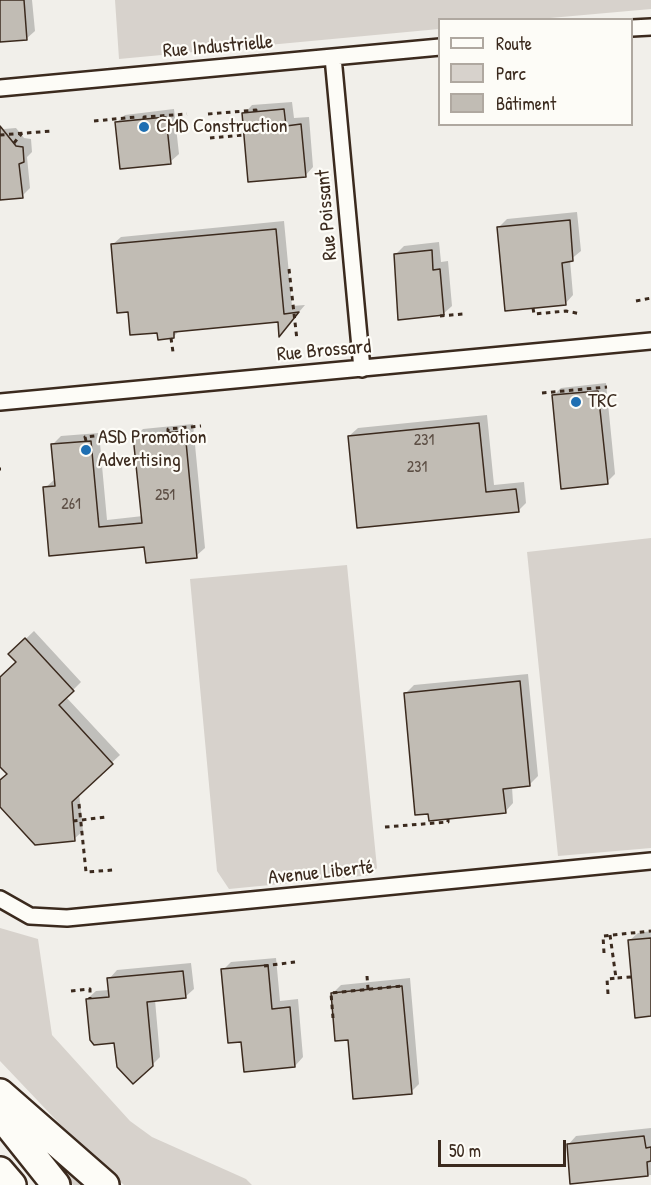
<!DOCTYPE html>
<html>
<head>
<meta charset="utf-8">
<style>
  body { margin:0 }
  #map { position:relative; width:651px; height:1185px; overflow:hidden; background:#f1efea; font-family:"Patrick Hand",sans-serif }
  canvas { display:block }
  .legend { position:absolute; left:438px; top:18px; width:195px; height:108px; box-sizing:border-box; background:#fdfcf7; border:2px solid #afa8a0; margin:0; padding:8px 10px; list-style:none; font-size:18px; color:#3b2a1e }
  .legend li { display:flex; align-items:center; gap:12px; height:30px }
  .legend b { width:30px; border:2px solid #afa8a0 }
  .scale { position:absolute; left:438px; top:1140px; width:128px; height:27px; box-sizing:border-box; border:3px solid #3b2a1e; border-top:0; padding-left:8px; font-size:18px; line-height:21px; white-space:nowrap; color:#3b2a1e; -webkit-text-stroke:4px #fdfcf7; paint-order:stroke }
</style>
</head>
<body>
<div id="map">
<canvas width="651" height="1185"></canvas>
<ul class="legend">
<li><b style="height:8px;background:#fdfcf7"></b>Route</li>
<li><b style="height:16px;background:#d7d2cc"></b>Parc</li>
<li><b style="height:16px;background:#c1bcb4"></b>Bâtiment</li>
</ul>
<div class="scale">50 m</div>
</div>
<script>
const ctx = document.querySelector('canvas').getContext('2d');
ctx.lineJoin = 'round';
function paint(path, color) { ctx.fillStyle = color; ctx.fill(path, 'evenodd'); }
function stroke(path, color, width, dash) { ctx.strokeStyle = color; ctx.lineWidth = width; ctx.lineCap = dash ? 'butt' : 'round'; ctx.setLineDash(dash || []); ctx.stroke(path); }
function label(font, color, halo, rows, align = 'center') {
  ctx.font = font + ' "Patrick Hand",sans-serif'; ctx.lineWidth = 4.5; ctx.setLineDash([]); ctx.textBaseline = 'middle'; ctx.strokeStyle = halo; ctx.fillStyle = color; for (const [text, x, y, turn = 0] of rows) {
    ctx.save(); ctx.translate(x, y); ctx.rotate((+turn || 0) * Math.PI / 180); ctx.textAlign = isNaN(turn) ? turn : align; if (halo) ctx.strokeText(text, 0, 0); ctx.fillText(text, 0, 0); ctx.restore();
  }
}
const green = new Path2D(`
  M115,0H651V9L539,19L440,20L439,29L119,59Z
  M651,538V848L558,856L527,552Z
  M347,565L377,868L372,875L229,889L217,871L190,579Z
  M0,928L38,939L52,1035L130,1121L152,1137L246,1179L252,1185H124L94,1160L0,1061Z
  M40,1145L90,1185H73Z`);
const shadow = new Path2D(`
  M0,0H32L35,31L26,39L0,41Z
  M292,102L294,118L309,117L313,167L305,176L244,114L252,105Z
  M174,109L179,154L170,162L116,123L125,115Z
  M16,128L24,138L31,139L32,152L27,157L30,188L22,196L0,198V133L4,129Z
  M577,212L581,251L570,260L573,295L565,304L499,227L507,219Z
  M284,221L292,306L305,305L287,326L279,320L181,329L174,336L158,331L129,310L112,245L121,237Z
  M439,242L441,262L448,261L452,306L443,314L396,254L404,246Z
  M606,383L615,474L607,482L553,396L561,388Z
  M487,415L494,485L524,482L526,503L518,511L349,436L358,428Z
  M193,424L205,548L196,556L145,545L51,554L45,488L55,479L52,445L61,436L99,433L107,520L143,516L135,437L143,429Z
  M34,631L81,682L66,697L120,755L79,793L83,831L74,839L0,805V781L8,774L0,765V678L18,662L10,654Z
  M528,674L538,776L529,785L512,787L513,803L505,812L405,694L414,685Z
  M651,931V1015L629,941L638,933Z
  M276,958L280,1001L298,999L303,1057L295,1066L242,1041L223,970L231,962Z
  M191,963L194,989L185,997L155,1000L160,1057L152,1065L115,1041L87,999L96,991L110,990L109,979L117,970Z
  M410,978L419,1084L411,1092L349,1039L333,993L341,985Z
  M651,1128V1175L571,1182L568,1145L576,1136Z`);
const building = new Path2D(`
  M0,0H24L27,40L0,42Z
  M284,109L286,126L301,124L306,177L248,182L242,113Z
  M166,117L171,164L120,169L115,122Z
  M0,126L16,146L23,147L24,162L19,164L23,198L0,200Z
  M570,220L573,261L562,263L566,305L505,311L497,227Z
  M276,229L284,314L299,312L279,337L278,322L174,332V338L158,340L157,333L130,335L128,312L117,313L111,244Z
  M432,250L433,270L440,269L444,315L398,320L394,254Z
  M598,391L608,484L561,489L552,395Z
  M479,423L486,492L516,489L519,512L357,528L348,436Z
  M185,431L197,558L146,563L144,547L49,556L43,487L55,486L51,444L91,441L99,527L142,523L133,436Z
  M25,638L74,691L59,705L113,764L72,802L75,841L35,845L0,807V780L7,774L0,767V677L16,662L8,654Z
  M520,681L530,786L503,789L506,813L429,821L428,814L415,815L404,693Z
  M651,938V1016L635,1018L628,940Z
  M268,965L272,1009L290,1007L295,1067L244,1072L241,1042L228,1043L221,969Z
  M183,971L186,998L147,1002L153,1066L133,1084L117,1067L114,1043L94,1045L90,1040L86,999L109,997L107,978Z
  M402,986L412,1094L353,1099L348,1040L335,1041L331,993Z
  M644,1136L646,1148L651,1147V1161L647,1162L648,1176L570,1184L567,1144Z`);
const path = new Path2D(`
  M208,114L256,110V112
  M144,119V117L187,114
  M94,121L136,117V120
  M0,135L52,131
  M210,138L244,135
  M14,143L22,133
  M289,269L297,340
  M636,301L651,298
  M533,308L534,314L566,311L581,314
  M440,316L463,314
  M171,338L173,352
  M542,393L607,387
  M168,433V429L201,426
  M86,441L85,437L113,434
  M0,469H1
  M79,804L86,872L113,870
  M73,821L106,817
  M385,827L448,822V819
  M610,935L616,978L631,977
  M604,953L603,936L651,931
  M264,966L295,962
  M367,976L368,989
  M71,991L90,989V998
  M608,994L607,979L616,978
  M333,1018L331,993L402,986`);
const minor = new Path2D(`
  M632,28L651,27
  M333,57L362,369
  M0,88L440,47
  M0,402L651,341
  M0,899L30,916L67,918L651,861`);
const motorway = new Path2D(`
  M0,1093L105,1185
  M0,1115L56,1185
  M0,1171L12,1185`);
const markers = [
  [144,127,6,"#1f6fb2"],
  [576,402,6,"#1f6fb2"],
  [86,450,6,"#1f6fb2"]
];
const numberNames = [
  ["231",424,441],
  ["231",417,468],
  ["251",165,496],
  ["261",71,505]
];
const streetNames = [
  ["Rue Industrielle",218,47,-5],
  ["Rue Poissant",327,215,-95],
  ["Rue Brossard",324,351,-5],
  ["Avenue Liberté",321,873,-6]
];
const poiNames = [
  ["CMD Construction",156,127],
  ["TRC",588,402],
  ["ASD Promotion",98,438],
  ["Advertising",98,461]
];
paint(green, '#d7d2cc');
paint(shadow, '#0003');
paint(building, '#c1bcb4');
stroke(building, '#3b2a1e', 1.5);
stroke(minor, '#3b2a1e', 20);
stroke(motorway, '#3b2a1e', 32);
stroke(path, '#3b2a1e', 3, [4.5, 4.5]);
stroke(minor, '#fdfcf7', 15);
stroke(motorway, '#fdfcf7', 27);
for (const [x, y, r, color] of markers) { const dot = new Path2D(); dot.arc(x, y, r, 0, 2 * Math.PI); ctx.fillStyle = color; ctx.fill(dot); stroke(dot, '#fdfcf7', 2); }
label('16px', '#5c4e44', null, numberNames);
label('20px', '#3b2a1e', '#fdfcf7', streetNames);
label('20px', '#3b2a1e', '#fdfcf7', poiNames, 'left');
</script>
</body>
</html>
